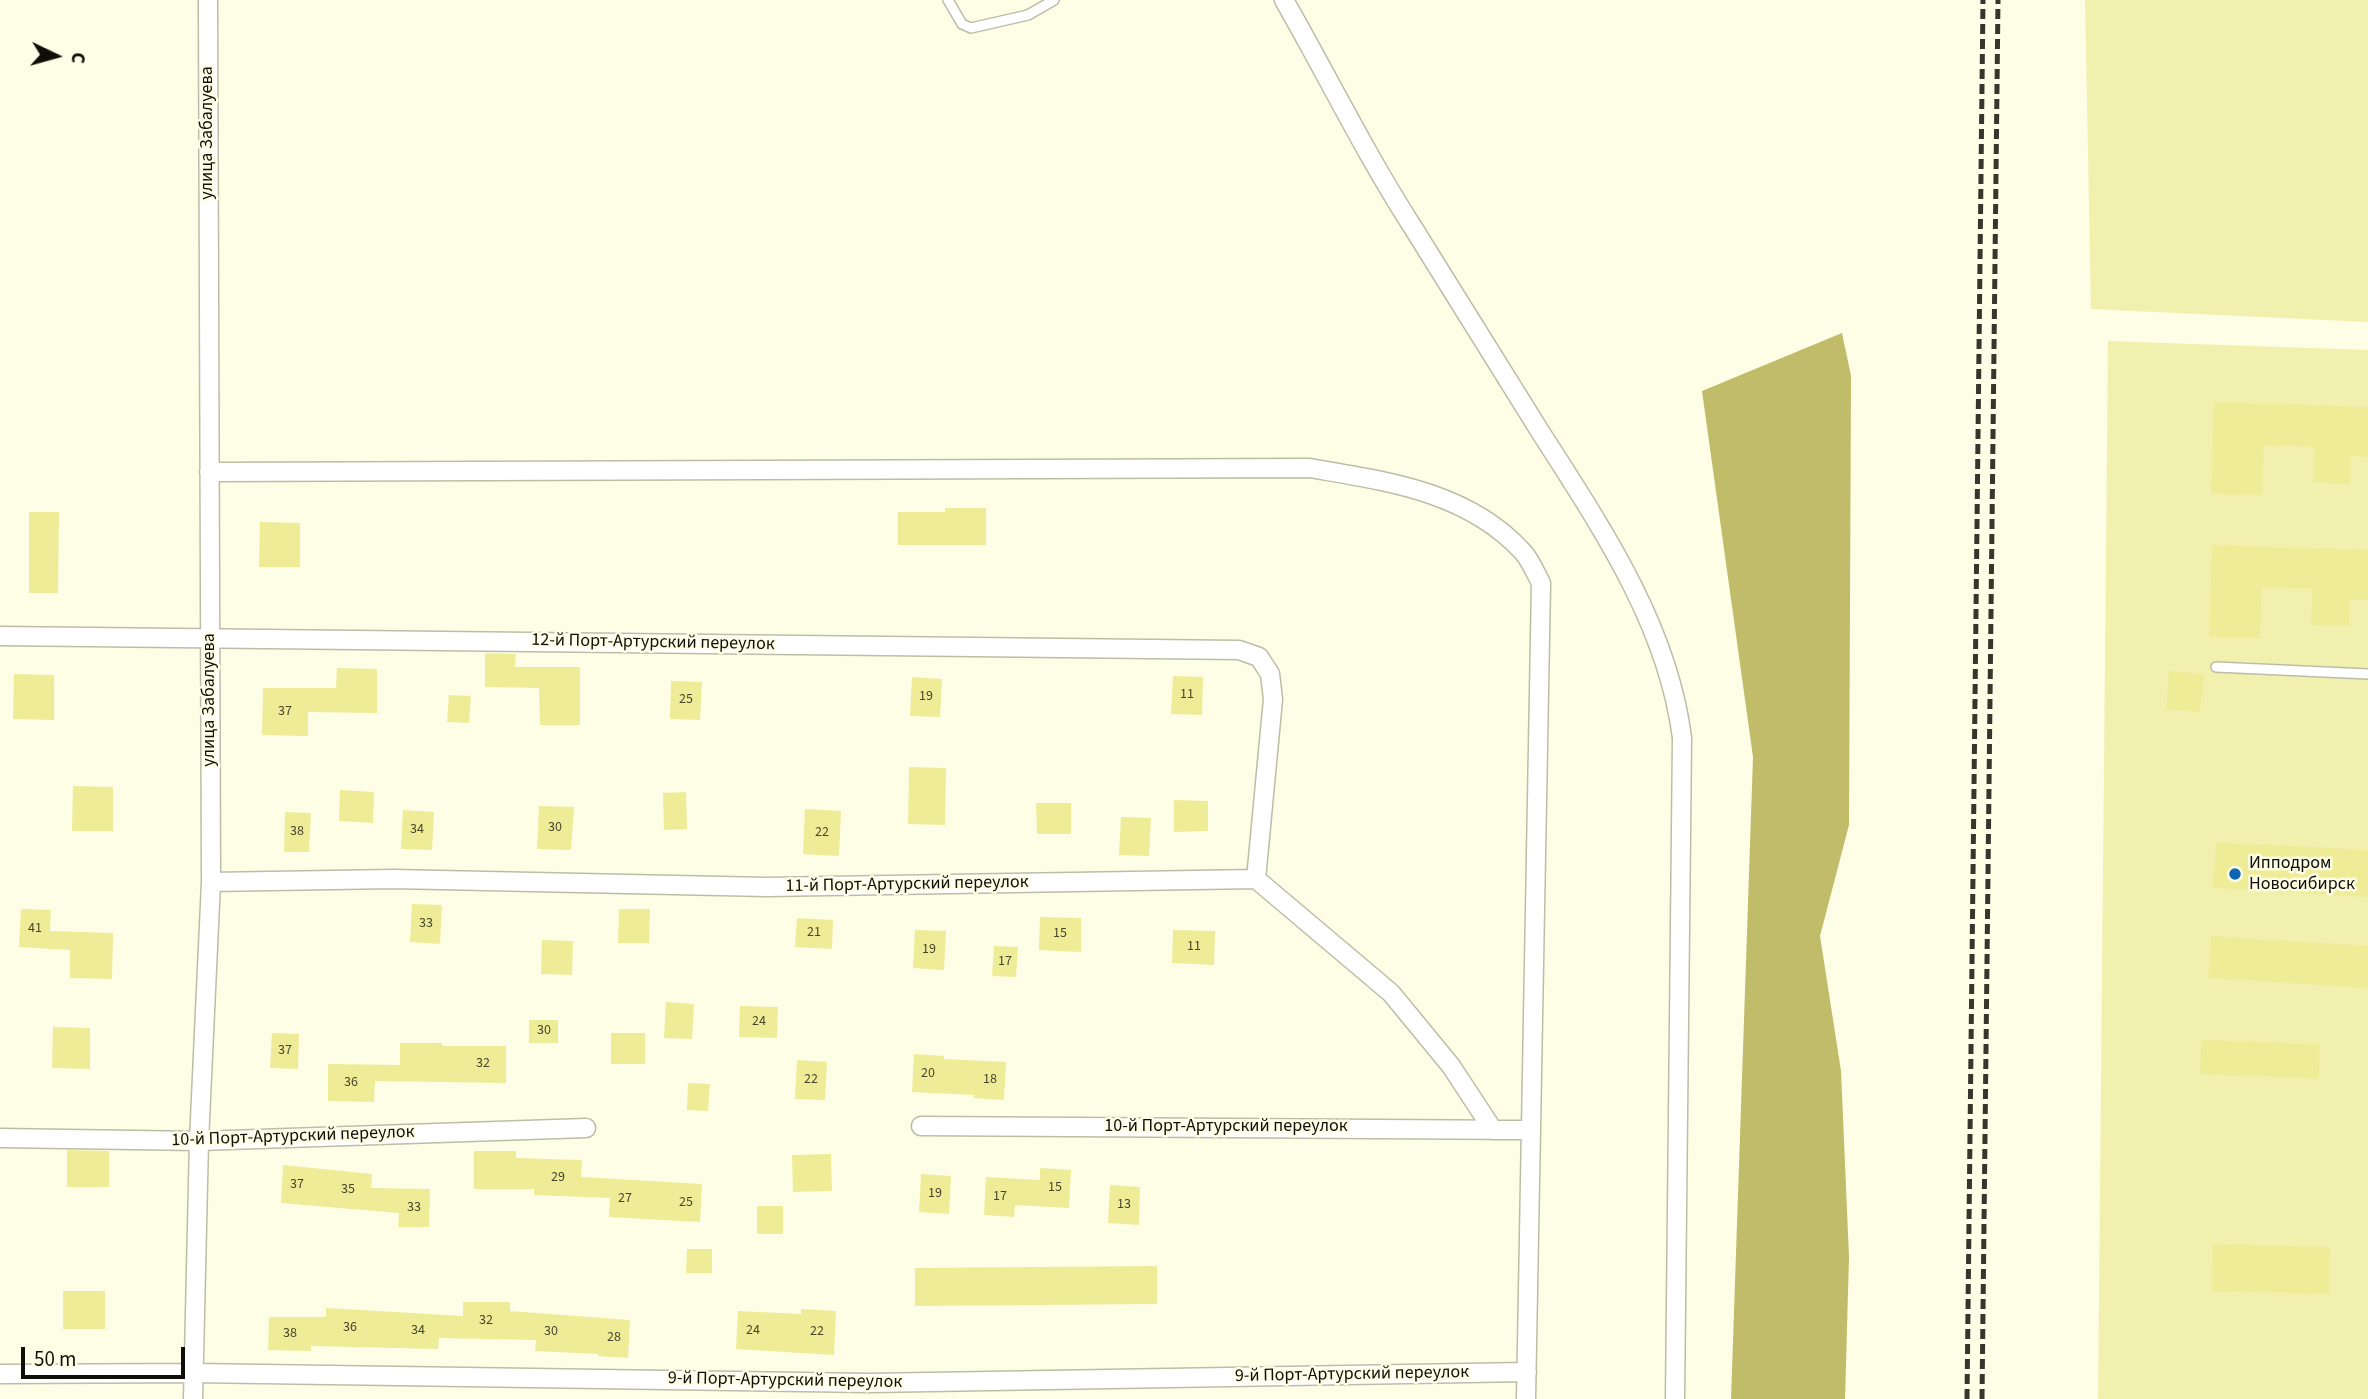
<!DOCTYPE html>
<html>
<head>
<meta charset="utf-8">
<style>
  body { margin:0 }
  #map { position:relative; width:2368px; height:1399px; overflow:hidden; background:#fefde6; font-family:"Source Sans 3",sans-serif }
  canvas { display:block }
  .north { position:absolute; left:21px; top:21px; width:70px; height:70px; -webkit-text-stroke:5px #fefde6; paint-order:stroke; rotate:95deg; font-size:19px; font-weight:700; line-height:28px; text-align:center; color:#0f0f08 }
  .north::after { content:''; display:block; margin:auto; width:24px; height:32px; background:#0f0f08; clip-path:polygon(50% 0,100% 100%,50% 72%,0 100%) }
  .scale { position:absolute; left:21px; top:1347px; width:164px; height:32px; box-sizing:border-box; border:4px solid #0f0f08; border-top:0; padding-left:9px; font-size:21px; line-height:24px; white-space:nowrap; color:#0f0f08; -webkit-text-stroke:5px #fefde6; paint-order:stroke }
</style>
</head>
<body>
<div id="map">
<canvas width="2368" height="1399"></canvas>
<div class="north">С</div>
<div class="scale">50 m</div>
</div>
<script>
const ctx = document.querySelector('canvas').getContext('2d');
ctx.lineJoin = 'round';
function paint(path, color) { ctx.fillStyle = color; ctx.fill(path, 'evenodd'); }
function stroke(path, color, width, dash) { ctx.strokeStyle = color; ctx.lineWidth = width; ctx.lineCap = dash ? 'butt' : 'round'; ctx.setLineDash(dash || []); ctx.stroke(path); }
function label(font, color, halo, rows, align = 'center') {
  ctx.font = font + ' "Source Sans 3",sans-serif'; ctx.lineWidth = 5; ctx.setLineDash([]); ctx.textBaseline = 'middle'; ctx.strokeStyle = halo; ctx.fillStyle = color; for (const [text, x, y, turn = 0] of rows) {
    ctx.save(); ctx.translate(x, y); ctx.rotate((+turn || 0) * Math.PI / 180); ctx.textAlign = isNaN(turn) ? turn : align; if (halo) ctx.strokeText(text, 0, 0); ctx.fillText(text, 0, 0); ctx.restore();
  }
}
const green = new Path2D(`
  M2085,0H2368V322L2091,309Z
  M2108,341L2368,350V1399H2098Z`);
const forest = new Path2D(`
  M1842,333L1851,376L1849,825L1820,936L1841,1071L1849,1257L1845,1399H1731L1753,757L1702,391Z`);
const building = new Path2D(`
  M2214,402L2368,407V457L2351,456L2350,484L2313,482L2314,447L2264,445L2262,495L2211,494Z
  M945,508H986V545H898V512H945Z
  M29,512H59L58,593H29Z
  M260,522L300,523V567H259Z
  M2212,545L2368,550V600L2350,599L2349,626L2311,625L2312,589L2262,588L2260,638L2209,637Z
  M485,653L516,654L515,667H580V725H540L539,688L485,687Z
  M337,668L377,669V713L308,712V736L262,735L263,688H336Z
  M2169,671L2204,674L2200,712L2166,709Z
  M14,674L54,675V720L13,719Z
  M1173,676L1203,677L1202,715L1171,714Z
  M912,677L942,679L940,717L910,716Z
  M671,681L702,682L700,720L670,719Z
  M449,695L471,696L469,723L447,722Z
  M909,767L946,768L945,825L908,824Z
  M73,786L113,787V831H72Z
  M340,790L374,792L373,823L339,821Z
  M686,792L687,829L664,830L663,793Z
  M1174,800L1208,801V831L1174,832Z
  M1036,803H1071V834H1037Z
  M539,806L574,807L571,850L537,849Z
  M805,809L841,811L839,856L803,854Z
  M403,810L434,812L432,850L401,849Z
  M285,812L311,813L309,852H284Z
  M1121,817L1151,818L1149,856L1119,855Z
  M2216,842L2368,850V897L2213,888Z
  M412,904L442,905L440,944L410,942Z
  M21,909L51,910L50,931L113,933L112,979L70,978V950L19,947Z
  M619,909H650L649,943H618Z
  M1040,917L1081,918V952L1039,950Z
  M797,918L833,920L832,949L795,947Z
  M915,930L946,931L944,970L913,968Z
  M1173,930L1215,931L1214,965L1172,963Z
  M2211,936L2368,946V988L2208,978Z
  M542,940L573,941L572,975L541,974Z
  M994,946L1018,947L1016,977L992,976Z
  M666,1002L694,1004L692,1039L664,1038Z
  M740,1006L778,1007L777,1038L739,1037Z
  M529,1020H558V1043H529Z
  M53,1027L90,1028V1069L52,1068Z
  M272,1033L299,1034L298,1069L270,1068Z
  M611,1033H645V1064H611Z
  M2201,1040L2320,1044L2319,1079L2200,1074Z
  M400,1043H442V1046H506V1083L375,1081L374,1102L328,1101V1064L400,1065Z
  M914,1054L944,1056V1059L1006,1062L1004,1100L974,1098V1095L912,1092Z
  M797,1060L827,1062L825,1100L795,1099Z
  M688,1083L710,1084L708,1111L687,1110Z
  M67,1150L109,1151V1187H67Z
  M474,1151H516V1158L582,1160L581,1177L702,1184L700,1222L609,1217L610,1198L534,1195V1189H474Z
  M831,1154L832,1191L793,1192L792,1155Z
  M283,1165L372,1174L371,1188L430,1189L429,1227H398L399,1213L281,1203Z
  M1040,1168L1071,1170L1069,1208L1015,1205L1014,1217L984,1215L986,1177L1040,1180Z
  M921,1174L951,1176L949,1214L919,1212Z
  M1110,1185L1140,1187L1139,1225L1108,1223Z
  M757,1206H783V1234H757Z
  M2213,1244L2330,1247L2329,1294L2212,1291Z
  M687,1249H712V1273H686Z
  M1157,1266V1304L915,1306V1268Z
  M63,1291H105V1329H63Z
  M463,1302H510V1311L630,1320L628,1358L598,1356V1354L535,1351L536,1340L439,1338L438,1349L311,1346V1351L268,1350L269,1317H326V1308L463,1316Z
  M801,1309L836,1311L834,1355L736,1349L738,1311L801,1314Z`);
const lane = new Path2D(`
  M948,0L962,24L971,28L1028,15L1054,0
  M2216,667L2368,674`);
const street = new Path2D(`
  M1284,0C1327,75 1365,153 1412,226C1455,295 1498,364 1541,433C1601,527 1668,625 1682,738L1675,1399
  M209,472L1310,468C1385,481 1467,491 1522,551C1530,559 1535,572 1541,583L1526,1399
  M0,636L1239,650L1259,657L1270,674L1273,699L1256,879
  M211,882L393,879L767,887L1256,879L1391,993L1451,1066L1493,1130
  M921,1126L1530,1130
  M0,1138L199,1141L586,1128
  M0,1374L194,1373L870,1383L1527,1372
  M193,1399L199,1141L211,882L208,0`);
const rail = new Path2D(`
  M1967,1399L1983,0
  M1982,1399L1998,0`);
const markers = [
  [2235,874,7,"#0d65b3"]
];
const numberNames = [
  ["11",1187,695],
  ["19",926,697],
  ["25",686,700],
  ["37",285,712],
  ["30",555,828],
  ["34",417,830],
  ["38",297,832],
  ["22",822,833],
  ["33",426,924],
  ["41",35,929],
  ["21",814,933],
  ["15",1060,934],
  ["11",1194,947],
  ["19",929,950],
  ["17",1005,962],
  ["24",759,1022],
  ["30",544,1031],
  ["37",285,1051],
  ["32",483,1064],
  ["20",928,1074],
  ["22",811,1080],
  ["18",990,1080],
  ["36",351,1083],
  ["29",558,1178],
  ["37",297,1185],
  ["15",1055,1188],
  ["35",348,1190],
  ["19",935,1194],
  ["17",1000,1197],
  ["27",625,1199],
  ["25",686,1203],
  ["13",1124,1205],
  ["33",414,1208],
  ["32",486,1321],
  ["36",350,1328],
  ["34",418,1331],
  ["24",753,1331],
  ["30",551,1332],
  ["22",817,1332],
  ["38",290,1334],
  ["28",614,1338]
];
const streetNames = [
  ["улица Забалуева",208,133,-90],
  ["12-й Порт-Артурский переулок",653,643,1],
  ["улица Забалуева",210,700,-90],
  ["11-й Порт-Артурский переулок",907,885,-1],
  ["10-й Порт-Артурский переулок",1226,1127],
  ["10-й Порт-Артурский переулок",293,1137,-2],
  ["9-й Порт-Артурский переулок",1352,1375,-1],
  ["9-й Порт-Артурский переулок",785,1381,1]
];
const poiNames = [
  ["Ипподром",2249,864],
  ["Новосибирск",2249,885]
];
paint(green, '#f2f0af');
paint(forest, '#c0bc69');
paint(building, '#efec98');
stroke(lane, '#bdbda7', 12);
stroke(street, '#bdbda7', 21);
stroke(lane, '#fff', 9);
stroke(street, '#fff', 18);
stroke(rail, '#36362c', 5, [10, 5]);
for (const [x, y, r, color] of markers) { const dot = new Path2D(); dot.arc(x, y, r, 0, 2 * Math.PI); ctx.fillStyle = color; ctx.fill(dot); stroke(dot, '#fefde6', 2.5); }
label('14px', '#47462c', null, numberNames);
label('18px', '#0f0f08', '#fefde6', streetNames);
label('18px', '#0f0f08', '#fefde6', poiNames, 'left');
</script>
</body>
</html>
